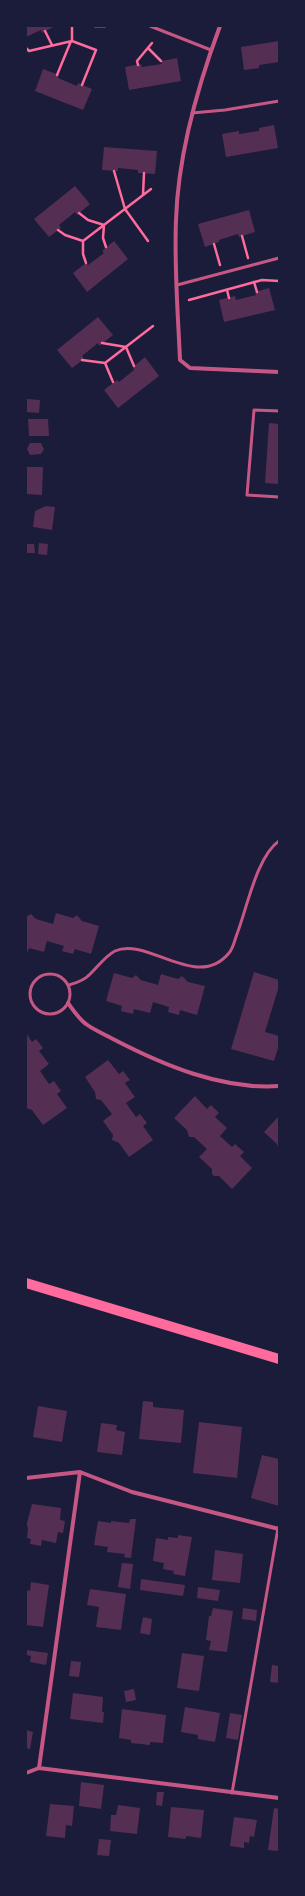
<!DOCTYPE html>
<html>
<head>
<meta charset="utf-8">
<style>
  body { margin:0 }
  #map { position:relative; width:305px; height:1896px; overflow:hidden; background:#1b1b3a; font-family:"Exo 2",sans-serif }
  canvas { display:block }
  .frame { position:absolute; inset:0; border:27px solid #1b1b3a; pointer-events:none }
</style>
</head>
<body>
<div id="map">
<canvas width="305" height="1896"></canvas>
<div class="frame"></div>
</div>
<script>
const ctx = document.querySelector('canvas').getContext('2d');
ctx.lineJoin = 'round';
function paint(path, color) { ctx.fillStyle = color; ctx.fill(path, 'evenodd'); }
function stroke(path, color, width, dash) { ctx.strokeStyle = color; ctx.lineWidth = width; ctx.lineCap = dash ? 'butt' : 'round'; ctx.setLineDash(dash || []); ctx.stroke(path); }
const building = new Path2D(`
  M26,26H55L42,33L41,30L26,37Z
  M279,41V62L259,65V68L244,70L241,47Z
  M177,58L181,81L129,90L125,67L141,64L142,67L162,64L161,61Z
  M43,69L59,75L58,78L77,86L78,83L92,89L83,110L35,91Z
  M274,125L278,148L226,157L222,134L239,131V134L259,131V128Z
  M104,147L157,151L155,174L138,173V170L118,168V171L102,170Z
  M75,186L90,204L77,215L75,212L59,225L61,228L49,237L34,219Z
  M249,210L255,232L239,237L238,234L219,240V242L205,247L198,224Z
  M114,241L128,259L87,292L73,273L86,263L88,265L104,253L102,251Z
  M269,288L275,310L224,322L219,300L235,296L236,300L256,295L255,292Z
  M98,317L113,335L99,346L98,343L82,356L84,359L72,368L57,350Z
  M145,357L159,376L118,408L104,390L117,380L119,382L134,370L133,367Z
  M27,399L40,400L39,413L26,412Z
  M28,419H48L49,436H29Z
  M269,423L279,424V484L265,483Z
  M30,443H41L44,449L41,454L30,455L27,449Z
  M26,467H43L42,495L26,494Z
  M46,506L55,507L52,530L33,527L35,511Z
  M39,543L48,544L47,555L38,554Z
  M26,544H34L35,553H26Z
  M56,913L73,918L77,915L82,921L99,926L91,954L75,949L73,954L62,951L64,946L47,941L44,952L29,948L26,955V917L31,914L36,919L53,924Z
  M254,972L279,980V986L265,1032L279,1036V1045L274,1061L231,1049Z
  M114,973L132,978L136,975L141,980L158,985L161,974L178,979L182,976L188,982L205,986L197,1015L180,1010L179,1015L168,1012L169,1007L153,1002L150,1013L134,1009L133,1014L121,1011L122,1006L106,1001Z
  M26,1033L32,1042L36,1039L43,1048L39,1051L49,1064L40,1071L49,1084L54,1081L61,1091L57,1094L67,1108L43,1125L32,1110L26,1108Z
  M108,1060L119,1074L123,1071L130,1080L125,1083L135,1097L126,1103L136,1117L140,1114L147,1123L143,1126L153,1140L129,1157L119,1143L112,1140L113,1135L103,1121L112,1114L101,1100L96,1099L95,1092L85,1077Z
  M195,1096L207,1109L211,1105L219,1113L215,1117L227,1128L220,1136L232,1147L235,1144L244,1152L240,1156L252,1168L232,1189L219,1176H214L212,1174V1169L199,1157L207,1149L194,1137H189L187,1130L174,1118Z
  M279,1116V1151L277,1144L264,1132Z
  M143,1401L153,1402V1407L184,1410L181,1443L139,1439Z
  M38,1406L67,1411L62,1442L33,1437Z
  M199,1422L242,1427L237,1478L193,1473Z
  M101,1423L117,1425L116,1430L125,1432L122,1455L97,1452Z
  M262,1455L279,1459V1506L251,1498Z
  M32,1504L61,1508L60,1520L65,1521L63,1533L58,1532L56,1543L42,1540L41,1546L30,1544L31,1539L27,1538L28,1527H26Z
  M130,1519H136L131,1558L124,1557L125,1554L107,1552L108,1547L94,1545L98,1521L111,1523V1521L129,1523Z
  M178,1535L192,1537L185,1576L173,1574L174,1571L163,1569L164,1563L153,1561L156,1538L168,1540V1537L178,1538Z
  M215,1550L243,1554L240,1583L212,1580Z
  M122,1563L133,1564L130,1589L118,1587Z
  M141,1579L185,1585L183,1596L140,1590Z
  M31,1582L49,1585L43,1627L26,1625V1590L30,1591Z
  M198,1587L220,1590L218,1601L197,1598Z
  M90,1589L126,1594L121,1630L96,1627L99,1607L87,1605Z
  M213,1608L233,1611L227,1652L209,1650L211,1641L206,1640L209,1616H211Z
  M243,1608L257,1610L256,1621L242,1619Z
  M143,1617L152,1619L150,1635L140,1633Z
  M26,1650L48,1653L46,1665L30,1662L31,1656L26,1655Z
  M182,1653L204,1656L199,1691L177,1688Z
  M71,1661L81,1662L79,1677L69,1676Z
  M272,1665L279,1666V1683L270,1682Z
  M134,1689L136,1700L126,1702L124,1691Z
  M73,1693L103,1697L102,1712H104L103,1723L70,1719Z
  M185,1707L220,1713L215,1742L198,1739V1735L181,1732Z
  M122,1709L166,1715L163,1743L150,1742V1745L131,1743V1740L119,1738Z
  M230,1713L242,1715L238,1740L226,1738Z
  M26,1730L33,1732L30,1749L26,1748Z
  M81,1782L104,1785L101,1809L79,1806Z
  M157,1792H164L162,1806L156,1805Z
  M50,1804L74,1806L72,1826L66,1825L65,1838L46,1836Z
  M118,1805L140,1808L137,1834L110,1831L111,1815H116Z
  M171,1807L204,1810L201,1838L186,1836V1839L168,1837Z
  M274,1808L279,1809V1851L268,1850Z
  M234,1817L257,1820L254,1837L250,1836L249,1843L244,1842V1848L230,1846Z
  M99,1839L111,1840L109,1856L97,1855Z`);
const path = new Path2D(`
  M72,26V41L96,50L82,85
  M45,31L52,45
  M26,48L29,51L72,41
  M148,48L161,61
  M138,65L137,61L152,43
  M57,75L71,41
  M114,171L125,209L148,241
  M143,195L144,173
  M79,213L88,220L104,225L103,238L106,247
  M58,230L65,235L83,241
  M242,236L248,258
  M214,244L220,265
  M86,263L83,254V241L151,189
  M254,282L257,292
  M227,290L229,298
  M189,300L262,280L279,281
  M102,343L126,347L134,366
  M82,360L105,363L153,326
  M105,363L113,382`);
const service = new Path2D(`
  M95,26H105
  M150,26L211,50
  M192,113L225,110L279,101
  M177,285L279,258
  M279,411L254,410L247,495L279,497
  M30 994a20 20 0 1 1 40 0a20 20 0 1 1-40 0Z
  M69,985C75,983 83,981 88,976C96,969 105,956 115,951C147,936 197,992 229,953C233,949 235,939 237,934C247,908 257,856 279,841
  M232,1793L278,1528`);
const minor = new Path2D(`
  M220,26C197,88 178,154 176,220C174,266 178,314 180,360L190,368L279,372
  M68,1003C73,1010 79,1019 86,1024C94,1030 104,1034 113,1039C163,1065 222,1090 279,1086
  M80,1472L132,1492L279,1529
  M26,1478L80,1472L39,1768L26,1773
  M39,1768L279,1798`);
const primary = new Path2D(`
  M26,1283L279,1359`);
paint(building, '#542f53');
stroke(path, '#ff6b9d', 2.5);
stroke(service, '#c65784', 3);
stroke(minor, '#c65784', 4);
stroke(primary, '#ff6b9d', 10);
</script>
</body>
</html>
